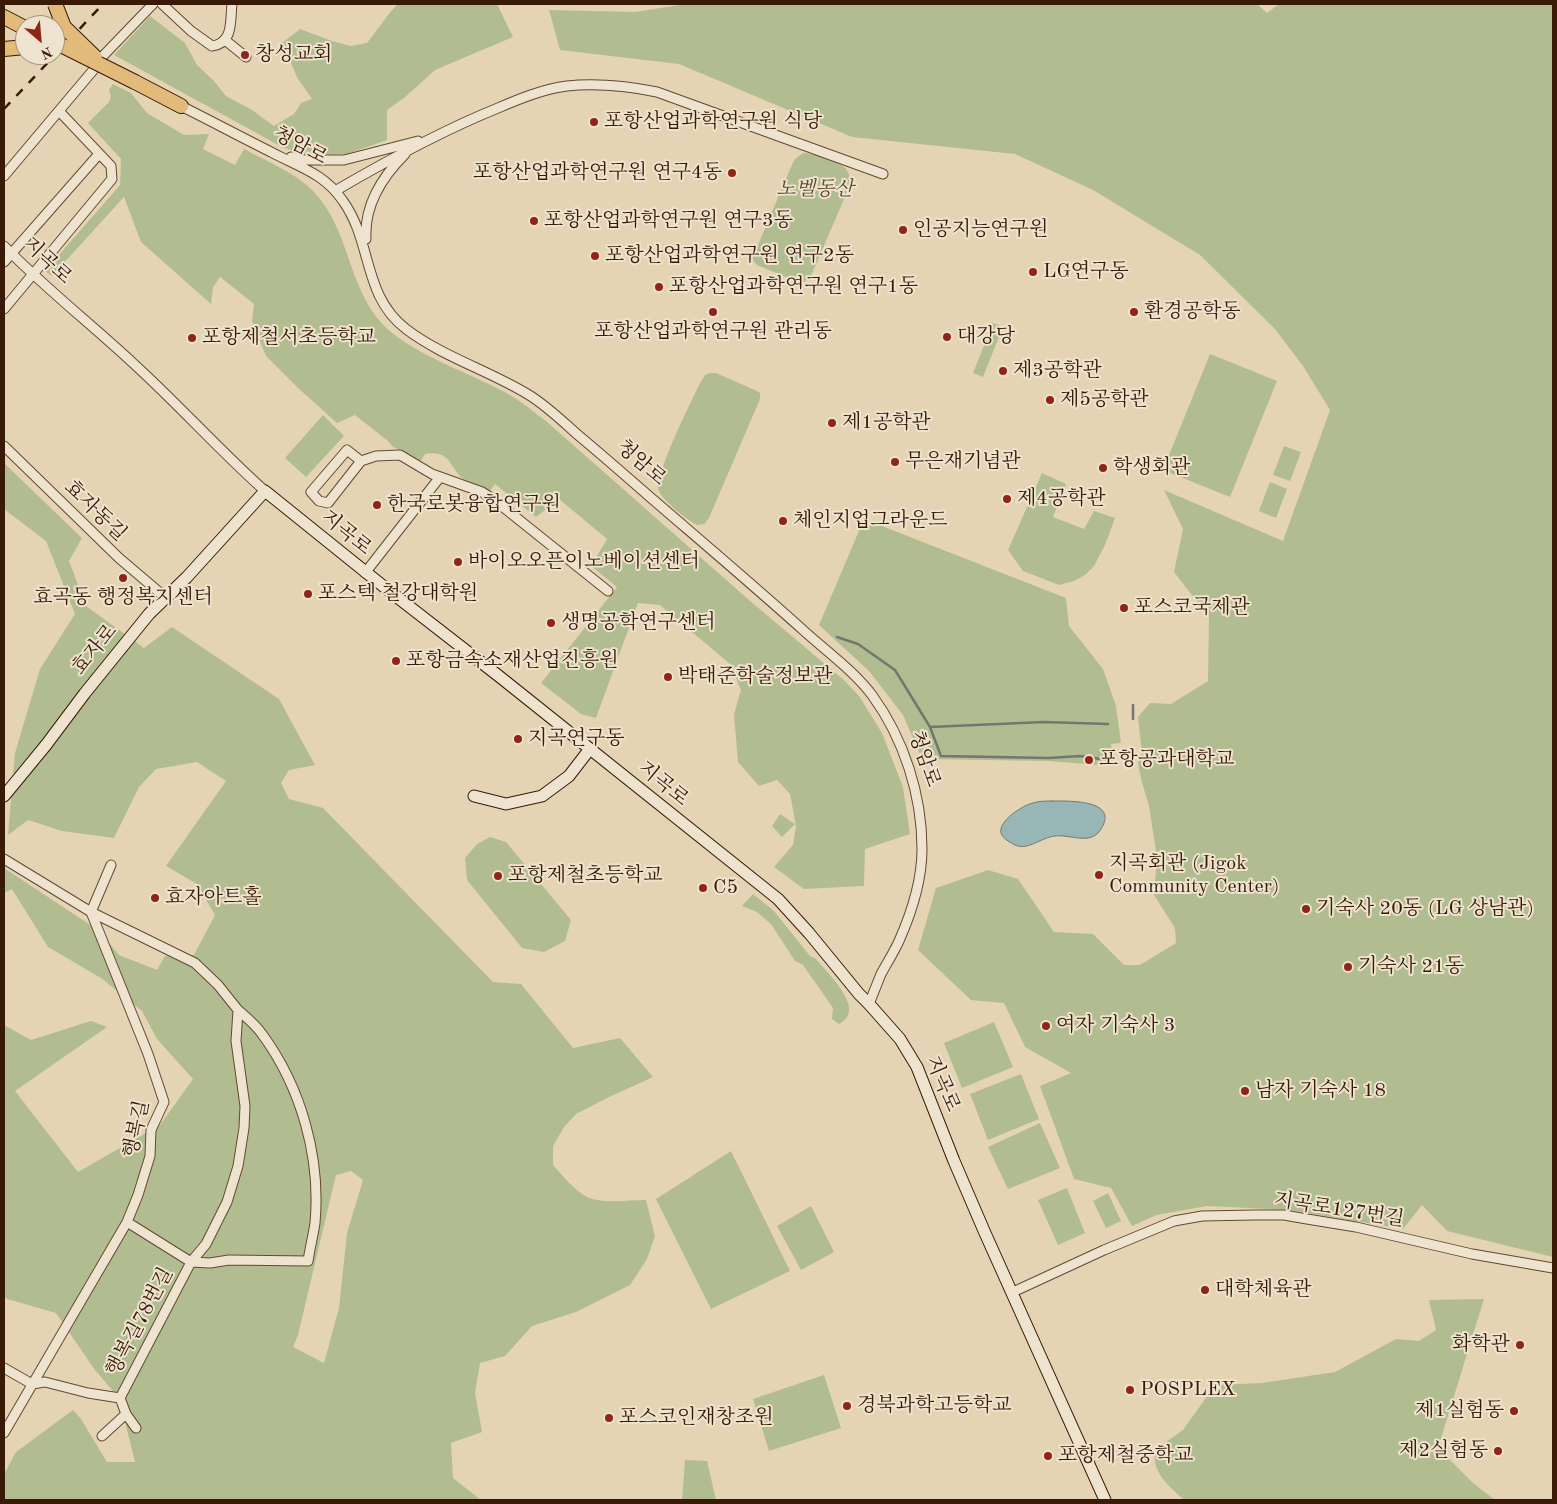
<!DOCTYPE html>
<html>
<head>
<meta charset="utf-8">
<style>
  body { margin:0 }
  #map { position:relative; width:1557px; height:1504px; overflow:hidden; background:#e5d4b4; font-family:"Old Standard TT",serif }
  canvas { display:block }
  .frame { position:absolute; inset:0; border:5px solid #381a06; pointer-events:none }
  .north { position:absolute; left:15px; top:15px; width:50px; height:50px; box-sizing:border-box; background:#eee3ce; border:1px solid #a5937e; border-radius:50%; rotate:153deg; font-size:14px; font-weight:700; line-height:20px; text-align:center; color:#381a06 }
  .north::after { content:''; display:block; margin:auto; width:18px; height:22px; background:#8f2418; clip-path:polygon(50% 0,100% 100%,50% 72%,0 100%) }
</style>
</head>
<body>
<div id="map">
<canvas width="1557" height="1504"></canvas>
<div class="frame"></div>
<div class="north">N</div>
</div>
<script>
const ctx = document.querySelector('canvas').getContext('2d');
ctx.lineJoin = 'round';
function paint(path, color) { ctx.fillStyle = color; ctx.fill(path, 'evenodd'); }
function stroke(path, color, width, dash) { ctx.strokeStyle = color; ctx.lineWidth = width; ctx.lineCap = dash ? 'butt' : 'round'; ctx.setLineDash(dash || []); ctx.stroke(path); }
function label(font, color, halo, rows, align = 'center') {
  ctx.font = font + ' "Old Standard TT","Noto Serif KR",serif'; ctx.lineWidth = 4; ctx.setLineDash([]); ctx.textBaseline = 'middle'; ctx.strokeStyle = halo; ctx.fillStyle = color; for (const [text, x, y, turn = 0] of rows) {
    ctx.save(); ctx.translate(x, y); ctx.rotate((+turn || 0) * Math.PI / 180); ctx.textAlign = isNaN(turn) ? turn : align; if (halo) ctx.strokeText(text, 0, 0); ctx.fillText(text, 0, 0); ctx.restore();
  }
}
const green = new Path2D(`
  M398,4H497L513,37L435,70L404,98L387,110V140L347,154L306,155L282,147L114,55L150,16L185,43L197,65L214,81L226,96L252,110L274,126L294,114L301,103L312,99L298,79L282,43L300,29L332,41L351,46L367,43L392,10Z
  M686,4H1257L1267,13L1279,4H1553V1257L1447,1231L1422,1205L1403,1229L1290,1210L1207,1206L1157,1215L1132,1226L1111,1188L1074,1179L1040,1086L1071,1073L1025,1047L1004,1003L971,1000L918,950L936,888L988,870L1018,879L1054,932L1093,934L1124,965H1140L1176,943L1175,928L1154,895L1157,858L1149,806L1141,779L1138,763L1142,754L1138,717L1150,703L1171,704L1208,681L1209,617L1174,572L1183,529L1164,490L1283,541L1330,410L1303,366L1275,329L1200,255L1093,190L1015,154L852,137L679,64L560,50L549,10L635,12Z
  M113,84L131,93L147,113L184,135L209,134L203,149L235,165L244,149C270,163 302,175 320,199C352,239 349,297 391,332C427,361 475,374 515,398C526,405 536,414 546,421L749,600L845,681L859,696L882,733L903,787L910,834L865,849L864,886L804,889L774,867L793,845L796,826L790,794L777,780L759,786L738,762L734,714L741,690L730,664L660,605L638,603L596,718L581,714L541,683L617,587L591,566L607,539L559,499L536,517L495,484L489,492C480,488 468,484 461,477C447,462 450,451 425,454L420,462L392,446L388,441L355,415L337,423L298,388L266,356L252,321L254,304L220,277L213,287L211,304L141,242L124,197L52,276L45,271L120,185L121,159L88,123L109,102L111,97L109,90Z
  M803,153C811,152 839,162 845,168C849,172 850,177 851,183L811,276L804,282L800,283L757,265L752,259L794,160Z
  M993,323L1003,327L983,377L973,373Z
  M1210,354L1277,381L1230,497L1163,470Z
  M710,373H716L757,391L760,393V399L709,518L704,524L697,525C687,520 663,501 659,491C654,475 691,402 700,383L705,375Z
  M323,415L344,436L306,477L285,458Z
  M1284,446L1301,452L1290,481L1273,475Z
  M4,463L82,538L69,561L86,606L144,648L172,627L279,699L315,765L289,770L281,783L289,799L323,808L493,982L521,984L573,1048L620,1038L653,1077L607,1098L576,1114L564,1127L553,1146V1165C563,1176 573,1189 587,1197C601,1204 630,1200 646,1200L655,1236L647,1259L630,1285L576,1312L532,1326L505,1356L480,1363L475,1393L482,1432L451,1443L453,1478L481,1500H4V1474L16,1452L73,1410L81,1419L107,1462H135L119,1398L95,1370L56,1313L7,1299L4,1297V1025L31,1040L91,1021L107,1027L15,1091L78,1172L160,1125L193,1079L157,1039L142,1011L101,978L48,947L12,889L4,893V868L98,930L119,955L157,970L165,956L194,955L215,915L197,884L166,866L226,781L197,762L156,769L139,787L114,838L62,831L28,820L8,835L15,753L40,669L75,614L46,541L4,509ZM351,1171L363,1180L347,1233L339,1308L324,1363L293,1347L298,1335L336,1175Z
  M1042,473L1066,484L1053,517L1084,529L1094,511L1115,518L1105,545L1094,566L1085,575L1074,581L1059,585L1023,571L1008,550Z
  M1270,482L1287,489L1276,518L1259,511Z
  M864,519L1066,598L1069,626L1103,669L1116,706L1121,743L1111,744L1114,766L1048,761L922,759L903,715L869,671L819,625Z
  M780,814L795,824L782,837L772,826Z
  M490,837L506,842L571,920L565,941L544,952L522,948L467,880L465,858L477,844Z
  M753,894L774,911L810,956L816,959C827,973 868,1010 839,1024L832,1019L833,1008L803,965L795,961L771,924L757,912L742,906Z
  M994,1022L1013,1067L962,1088L944,1043Z
  M1021,1074L1039,1119L988,1140L970,1094Z
  M1040,1123L1060,1168L1008,1189L988,1147Z
  M731,1151L790,1271L711,1309L656,1199Z
  M1067,1188L1085,1233L1058,1245L1038,1200Z
  M1108,1193L1121,1221L1106,1228L1093,1201Z
  M811,1206L834,1252L801,1270L777,1226Z
  M1484,1299L1438,1448L1473,1483L1495,1500H1184C1169,1486 1150,1472 1156,1449L1183,1430L1215,1385L1262,1383L1335,1372L1396,1339L1419,1341L1436,1330L1429,1300Z
  M824,1375L841,1428L769,1451L753,1399Z
  M685,1460L707,1461L716,1500H682Z`);
const water = new Path2D(`
  M1052,801C1067,801 1120,799 1101,829C1091,846 1070,834 1055,836C1042,837 1028,851 1015,845C1011,843 1002,838 1001,833C998,821 1023,805 1033,803C1039,801 1045,801 1052,801Z`);
const stream = new Path2D(`
  M837,637L858,644L895,670L930,727L941,756L1049,758L1080,756L1108,760
  M1133,719V705
  M930,727L1044,722L1108,724`);
const street = new Path2D(`
  M162,4L191,31L212,46C234,43 230,20 232,4
  M225,40L246,57
  M101,58L153,4
  M181,106C211,121 241,137 271,152C299,167 324,173 343,201C373,243 362,295 406,329C443,357 490,371 529,395C547,406 562,421 578,435C602,455 626,476 650,497C701,541 753,585 803,630C826,651 853,670 872,695C904,739 922,795 922,849C922,879 911,914 899,941C894,952 887,963 881,974C877,984 873,994 869,1004
  M291,157L304,160H344L418,141
  M4,176L95,68
  M335,191C388,160 441,131 498,108C519,99 543,89 567,86C597,83 627,86 657,92L883,174
  M366,239C364,206 382,177 405,154
  M4,246C45,288 91,324 134,364C179,405 220,451 265,491
  M4,262L99,154
  M4,309L112,179L111,166L59,111
  M4,446L119,558L166,598
  M361,461L328,503L319,501L311,492L347,450L361,461L376,456L400,455L432,474L482,492L493,499L608,591
  M365,573L440,477
  M4,859L91,912L148,1054L164,1102L151,1130L150,1156L138,1195L127,1222L4,1433
  M111,865L91,912L195,963L218,985L238,1010L236,1041L245,1106L244,1128L238,1166L227,1202L206,1244L191,1262L120,1398
  M127,1222L191,1262L210,1263L229,1260L308,1261C310,1248 313,1236 315,1223C321,1157 301,1087 262,1034C256,1025 246,1017 238,1010
  M1013,1292L1104,1250L1174,1221L1202,1216L1255,1215H1284L1307,1219L1356,1227L1472,1254L1553,1268
  M4,1368L32,1384L45,1382L88,1393L120,1398
  M126,1414L136,1428
  M102,1436L126,1414L120,1398`);
const secondary = new Path2D(`
  M4,796L46,745L85,693L149,614L187,577L265,491L388,590L500,677L778,899L809,933L859,994L869,1004L900,1039L917,1067L954,1161L985,1233L1105,1500
  M474,796L506,804L542,796L569,776L589,750`);
const primary = new Path2D(`
  M4,17L25,28
  M4,49L25,47
  M135,82L181,106`);
const rail = new Path2D(`
  M55,55L103,4
  M4,109L55,55`);
const primaryBridge = new Path2D(`
  M55,4L64,27L95,57
  M55,42L135,82`);
const markers = [
  [245,55,5,"#8f2418"],
  [594,122,5,"#8f2418"],
  [732,173,5,"#8f2418"],
  [534,221,5,"#8f2418"],
  [903,230,5,"#8f2418"],
  [595,256,5,"#8f2418"],
  [1033,272,5,"#8f2418"],
  [659,287,5,"#8f2418"],
  [713,312,5,"#8f2418"],
  [1134,312,5,"#8f2418"],
  [947,337,5,"#8f2418"],
  [192,338,5,"#8f2418"],
  [1003,371,5,"#8f2418"],
  [1050,400,5,"#8f2418"],
  [832,423,5,"#8f2418"],
  [895,462,5,"#8f2418"],
  [1103,468,5,"#8f2418"],
  [1007,499,5,"#8f2418"],
  [377,505,5,"#8f2418"],
  [783,521,5,"#8f2418"],
  [458,562,5,"#8f2418"],
  [123,578,5,"#8f2418"],
  [308,594,5,"#8f2418"],
  [1124,608,5,"#8f2418"],
  [551,623,5,"#8f2418"],
  [396,661,5,"#8f2418"],
  [668,677,5,"#8f2418"],
  [518,739,5,"#8f2418"],
  [1089,760,5,"#8f2418"],
  [1099,875,5,"#8f2418"],
  [498,876,5,"#8f2418"],
  [703,888,5,"#8f2418"],
  [155,898,5,"#8f2418"],
  [1306,909,5,"#8f2418"],
  [1348,967,5,"#8f2418"],
  [1046,1026,5,"#8f2418"],
  [1245,1091,5,"#8f2418"],
  [1205,1290,5,"#8f2418"],
  [1520,1345,5,"#8f2418"],
  [1130,1390,5,"#8f2418"],
  [847,1406,5,"#8f2418"],
  [1514,1411,5,"#8f2418"],
  [609,1418,5,"#8f2418"],
  [1498,1451,5,"#8f2418"],
  [1048,1456,5,"#8f2418"]
];
const poiNames = [
  ["창성교회",255,55],
  ["포항산업과학연구원 식당",604,122],
  ["포항산업과학연구원 연구4동",722,173,"right"],
  ["포항산업과학연구원 연구3동",544,221],
  ["인공지능연구원",913,230],
  ["포항산업과학연구원 연구2동",605,256],
  ["LG연구동",1043,272],
  ["포항산업과학연구원 연구1동",669,287],
  ["환경공학동",1144,312],
  ["포항산업과학연구원 관리동",713,332,"center"],
  ["대강당",957,337],
  ["포항제철서초등학교",202,338],
  ["제3공학관",1013,371],
  ["제5공학관",1060,400],
  ["제1공학관",842,423],
  ["무은재기념관",905,462],
  ["학생회관",1113,468],
  ["제4공학관",1017,499],
  ["한국로봇융합연구원",387,505],
  ["체인지업그라운드",793,521],
  ["바이오오픈이노베이션센터",468,562],
  ["포스텍 철강대학원",318,594],
  ["효곡동 행정복지센터",123,598,"center"],
  ["포스코국제관",1134,608],
  ["생명공학연구센터",561,623],
  ["포항금속소재산업진흥원",406,661],
  ["박태준학술정보관",678,677],
  ["지곡연구동",528,739],
  ["포항공과대학교",1099,760],
  ["지곡회관 (Jigok",1109,864],
  ["Community Center)",1109,887],
  ["포항제철초등학교",508,876],
  ["C5",713,888],
  ["효자아트홀",165,898],
  ["기숙사 20동 (LG 상남관)",1316,909],
  ["기숙사 21동",1358,967],
  ["여자 기숙사 3",1056,1026],
  ["남자 기숙사 18",1255,1091],
  ["대학체육관",1215,1290],
  ["화학관",1510,1345,"right"],
  ["POSPLEX",1140,1390],
  ["경북과학고등학교",857,1406],
  ["제1실험동",1504,1411,"right"],
  ["포스코인재창조원",619,1418],
  ["제2실험동",1488,1451,"right"],
  ["포항제철중학교",1058,1456]
];
const streetNames = [
  ["청암로",300,146,28],
  ["지곡로",47,261,43],
  ["청암로",641,463,41],
  ["효자동길",95,511,44],
  ["지곡로",346,533,39],
  ["효자로",95,650,-51],
  ["청암로",924,759,71],
  ["지곡로",663,784,39],
  ["지곡로",942,1084,67],
  ["행복길",137,1129,-78],
  ["지곡로127번길",1339,1210,9],
  ["행복길78번길",140,1322,-62]
];
const parkNames = [
  ["노벨동산",815,190]
];
paint(green, '#b1bd90');
paint(water, '#99b6b7');
stroke(water, '#727870', 1);
stroke(stream, '#727870', 2.5);
stroke(street, '#634832', 11);
stroke(secondary, '#381a06', 13);
stroke(primary, '#381a06', 16);
stroke(street, '#eee3ce', 9);
stroke(secondary, '#eee3ce', 11);
stroke(primary, '#e2ba7a', 14);
stroke(rail, '#381a06', 2.5, [9, 9]);
stroke(primaryBridge, '#381a06', 16, []);
stroke(primaryBridge, '#e2ba7a', 14);
for (const [x, y, r, color] of markers) { const dot = new Path2D(); dot.arc(x, y, r, 0, 2 * Math.PI); ctx.fillStyle = color; ctx.fill(dot); stroke(dot, '#eee3ce', 2); }
label('20px', '#381a06', '#eee3ce', poiNames, 'left');
label('20px', '#381a06', '#eee3ce', streetNames);
label('italic 20px', '#5c4b2f', '#eee3ce', parkNames);
</script>
</body>
</html>
